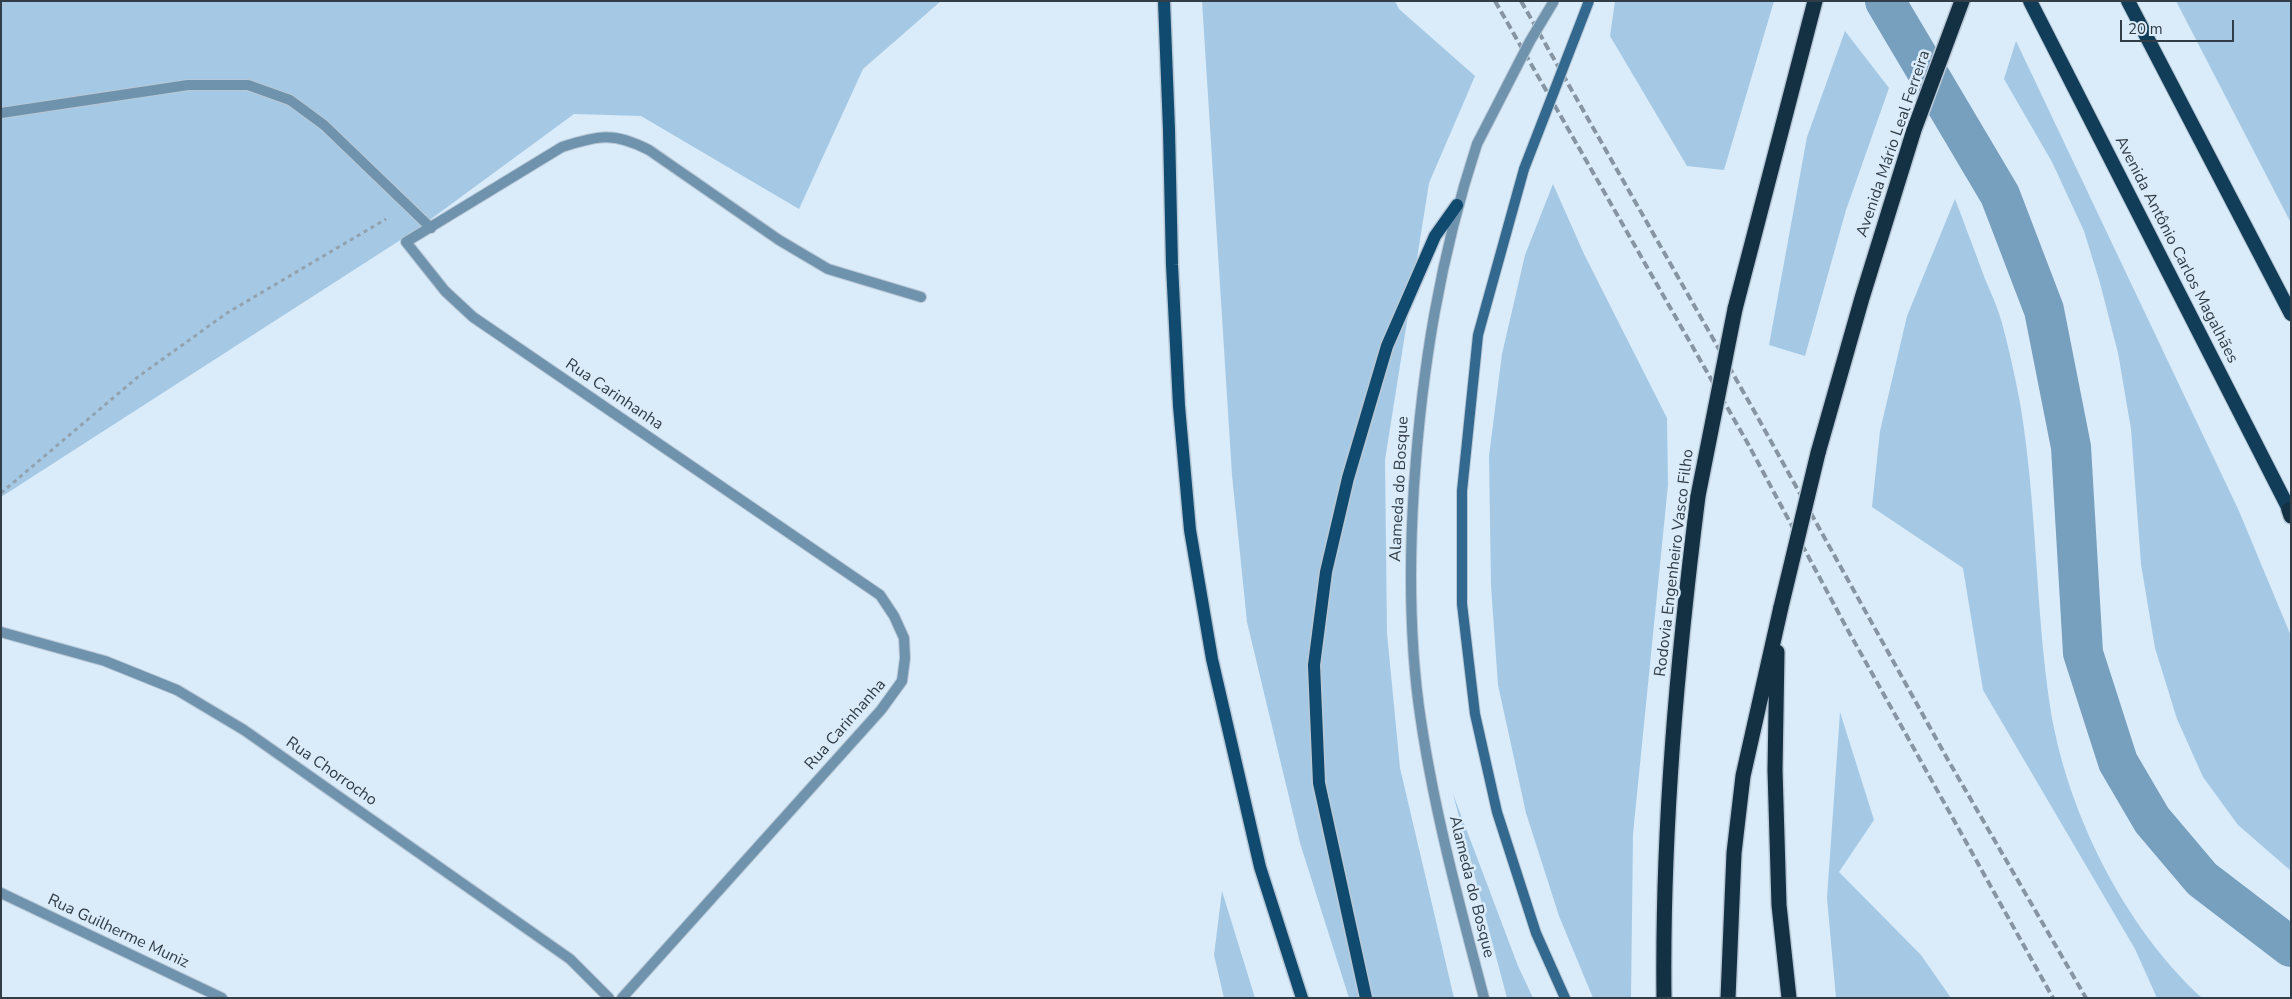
<!DOCTYPE html>
<html>
<head>
<meta charset="utf-8">
<style>
  body { margin:0 }
  #map { position:relative; width:2292px; height:999px; overflow:hidden; background:#daebfa; font-family:"Nunito Sans",sans-serif }
  canvas { display:block }
  .frame { position:absolute; inset:0; border:2px solid #323e47; pointer-events:none }
  .scale { position:absolute; left:2120px; top:20px; width:114px; height:22px; box-sizing:border-box; border:2px solid #323e47; border-top:0; padding-left:6px; font-size:15px; line-height:18px; white-space:nowrap; color:#323e47; -webkit-text-stroke:4px #daebfa; paint-order:stroke }
</style>
</head>
<body>
<div id="map">
<canvas width="2292" height="999"></canvas>
<div class="frame"></div>
<div class="scale">20 m</div>
</div>
<script>
const ctx = document.querySelector('canvas').getContext('2d');
ctx.lineJoin = 'round';
function paint(path, color) { ctx.fillStyle = color; ctx.fill(path, 'evenodd'); }
function stroke(path, color, width, dash) { ctx.strokeStyle = color; ctx.lineWidth = width; ctx.lineCap = dash ? 'butt' : 'round'; ctx.setLineDash(dash || []); ctx.stroke(path); }
function label(font, color, halo, rows, align = 'center') {
  ctx.font = font + ' "Nunito Sans",sans-serif'; ctx.lineWidth = 5; ctx.setLineDash([]); ctx.textBaseline = 'middle'; ctx.strokeStyle = halo; ctx.fillStyle = color; for (const [text, x, y, turn = 0] of rows) {
    ctx.save(); ctx.translate(x, y); ctx.rotate((+turn || 0) * Math.PI / 180); ctx.textAlign = isNaN(turn) ? turn : align; if (halo) ctx.strokeText(text, 0, 0); ctx.fillText(text, 0, 0); ctx.restore();
  }
}
const green = new Path2D(`
  M1,1H941L863,69L799,209L641,116L574,114L416,230L1,497Z
  M1202,1H1395L1399,9L1475,76L1429,183L1385,460L1387,633L1400,768L1454,998H1349L1300,843L1247,622L1232,475Z
  M1615,1H1774L1724,170L1687,166L1610,36Z
  M2176,1H2291V223Z
  M1845,31L1889,88L1846,210L1805,356L1769,345L1807,137Z
  M2016,41L2239,511L2291,636V871L2238,825L2203,777L2177,719L2155,648L2141,564L2131,429L2118,353L2100,283L2084,231L2052,162L2004,79Z
  M1553,184L1584,254L1667,418L1668,485L1633,834L1631,998H1593L1559,916L1526,813L1498,685L1491,586L1489,456L1502,354L1525,255Z
  M1955,199C1965,225 1975,252 1985,279C1991,293 1998,308 2002,323C2009,349 2015,376 2020,403C2037,503 2035,605 2050,706C2066,810 2124,927 2202,998H2157L2135,949L1983,690L1963,568L1872,507L1880,431L1907,316Z
  M1840,712L1874,820L1839,872L1921,955L1951,998H1836L1827,898Z
  M1453,794L1518,966L1533,998H1507Z
  M1222,891L1255,998H1224L1214,955Z`);
const canal = new Path2D(`
  M1885,1L2000,195L2044,310L2071,447L2083,653L2118,762L2152,820L2202,879L2291,947`);
const path = new Path2D(`
  M1,493L139,376L227,313L386,219`);
const service = new Path2D(`
  M1,113L188,85H248L290,100L324,125L431,228`);
const minor = new Path2D(`
  M1,893L222,998
  M622,998L881,710L902,681L905,658L904,638L894,616L880,595L473,317L445,291L406,242L562,147C599,135 614,132 649,150L779,240L828,269L921,297`);
const tertiary = new Path2D(`
  M1477,144C1440,257 1422,367 1414,486C1409,565 1409,643 1421,721C1435,815 1460,906 1484,998
  M1,632L105,661L177,690L244,730L570,959L609,998`);
const secondary = new Path2D(`
  M1524,169L1478,335L1462,491V604L1475,714L1497,812L1536,933L1565,998`);
const primary = new Path2D(`
  M1164,1L1169,130L1172,265L1179,406L1190,530L1212,659L1260,867L1302,998
  M1366,998L1319,783L1314,665L1326,572L1348,478L1387,346L1435,236L1457,205`);
const trunk = new Path2D(`
  M2030,1L2291,513
  M2128,1L2291,314`);
const motorway = new Path2D(`
  M1735,309L1815,1
  M1818,453L1862,298L1914,130L1962,1
  M2289,510L2291,516
  M1777,652L1775,770L1779,905L1789,998
  M1664,998C1662,830 1677,662 1698,496
  M1728,998L1734,853L1743,776L1781,607`);
const rail = new Path2D(`
  M1495,1L1747,442L1845,625L2053,998
  M1521,1L1753,409L1948,760L2086,998`);
const tertiaryBridge = new Path2D(`
  M1477,144L1530,41L1554,1`);
const secondaryBridge = new Path2D(`
  M1524,169L1589,1`);
const motorwayBridge = new Path2D(`
  M1698,496L1735,309
  M1781,607L1818,453`);
const streetNames = [
  ["Avenida Mário Leal Ferreira",1894,144,-71],
  ["Avenida Antônio Carlos Magalhães",2176,250,63],
  ["Rua Carinhanha",614,395,34],
  ["Alameda do Bosque",1400,489,-87],
  ["Rodovia Engenheiro Vasco Filho",1675,563,-83],
  ["Rua Carinhanha",846,725,-49],
  ["Rua Chorrocho",331,772,35],
  ["Alameda do Bosque",1471,887,76],
  ["Rua Guilherme Muniz",118,932,25]
];
paint(green, '#a5c9e4');
stroke(canal, '#779fbe', 40);
stroke(service, '#b8c8d6', 12);
stroke(minor, '#b8c8d6', 12);
stroke(tertiary, '#b8c8d6', 12);
stroke(secondary, '#b8c8d6', 12);
stroke(primary, '#b8c8d6', 15);
stroke(trunk, '#b8c8d6', 16);
stroke(motorway, '#b8c8d6', 18);
stroke(path, '#93a2af', 3, [4, 4]);
stroke(service, '#7093ad', 10);
stroke(minor, '#7093ad', 10);
stroke(tertiary, '#7093ad', 10);
stroke(secondary, '#33698f', 10);
stroke(primary, '#104a6e', 12);
stroke(trunk, '#123d58', 14);
stroke(motorway, '#143043', 15);
stroke(rail, '#8695a1', 4, [8, 4]);
stroke(tertiaryBridge, '#b8c8d6', 12, []);
stroke(secondaryBridge, '#b8c8d6', 12, []);
stroke(motorwayBridge, '#b8c8d6', 18, []);
stroke(tertiaryBridge, '#7093ad', 10);
stroke(secondaryBridge, '#33698f', 10);
stroke(motorwayBridge, '#143043', 15);
label('16px', '#323e47', '#daebfa', streetNames);
</script>
</body>
</html>
